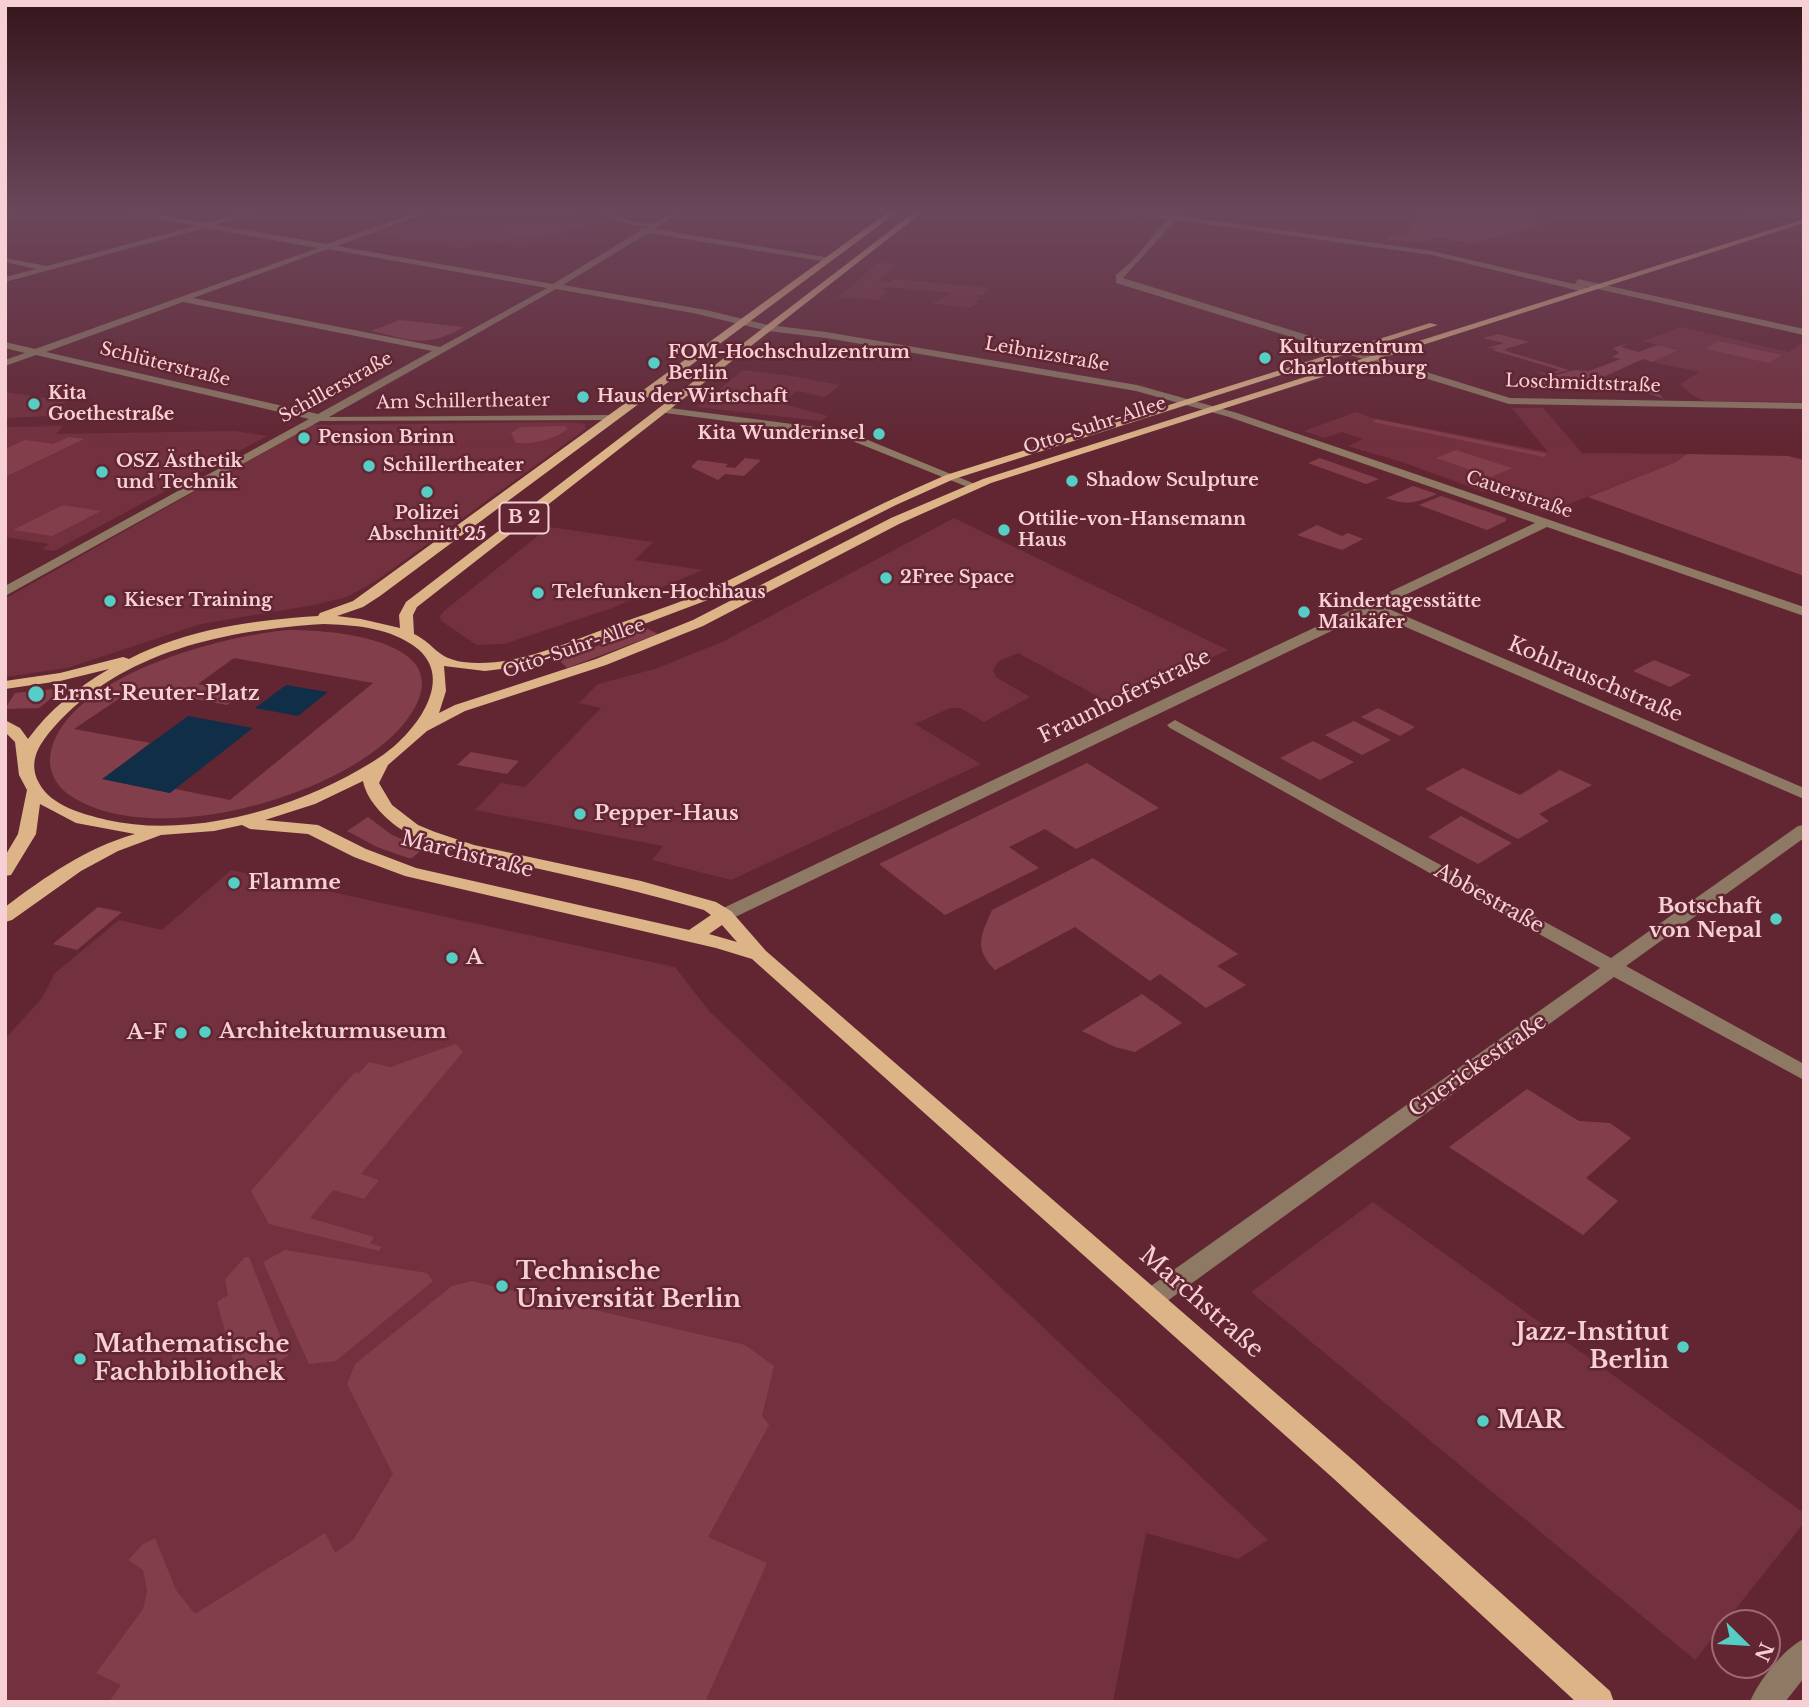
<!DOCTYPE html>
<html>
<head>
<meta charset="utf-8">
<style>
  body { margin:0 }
  #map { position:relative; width:1809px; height:1707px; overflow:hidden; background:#622633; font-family:"Libre Baskerville",serif }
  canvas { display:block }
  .frame { position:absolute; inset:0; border:7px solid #f7d0d5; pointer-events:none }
  .north { position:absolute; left:1711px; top:1609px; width:70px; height:70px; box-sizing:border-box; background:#622633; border:2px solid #9e6a74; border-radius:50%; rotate:114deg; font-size:19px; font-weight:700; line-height:28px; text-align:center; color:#f7d0d5 }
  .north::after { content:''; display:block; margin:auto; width:24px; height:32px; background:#55cec5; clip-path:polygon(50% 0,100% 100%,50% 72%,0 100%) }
</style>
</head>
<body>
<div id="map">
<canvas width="1809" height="1707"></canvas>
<div class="frame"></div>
<div class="north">N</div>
</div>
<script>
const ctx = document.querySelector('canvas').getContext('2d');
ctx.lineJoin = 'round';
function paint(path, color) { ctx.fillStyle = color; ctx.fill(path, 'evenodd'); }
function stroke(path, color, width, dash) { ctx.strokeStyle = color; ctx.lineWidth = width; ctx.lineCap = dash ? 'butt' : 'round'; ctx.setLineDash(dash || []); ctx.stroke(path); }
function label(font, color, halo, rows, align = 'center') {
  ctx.font = font + ' "Libre Baskerville",serif'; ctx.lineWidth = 5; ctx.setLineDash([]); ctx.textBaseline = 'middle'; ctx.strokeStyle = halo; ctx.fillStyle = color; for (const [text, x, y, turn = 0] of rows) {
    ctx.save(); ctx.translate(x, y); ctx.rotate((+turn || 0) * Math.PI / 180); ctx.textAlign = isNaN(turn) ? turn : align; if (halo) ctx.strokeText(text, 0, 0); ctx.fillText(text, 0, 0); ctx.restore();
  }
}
const built = new Path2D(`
  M447,210H512L526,213L569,210L606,221L581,226L522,248L487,240L460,248L375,235L425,218L431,219L437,216L433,215Z
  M879,262L905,266L895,265L877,281L891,282L894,279L990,288L983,295L971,296L980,298L976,302L979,303L970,308L932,303L953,293L886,287L882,290L888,291L878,300L838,297Z
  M1681,327L1789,352L1804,342V402L1705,401L1692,395L1680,384L1700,372L1652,362L1677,350L1643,341Z
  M743,370L785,375L840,385L825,397L797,391L779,403L828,416L821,421L697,407Z
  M5,392L37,397L68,400L50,416L6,418Z
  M1512,408H1543L1582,453L1687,454L1676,462L1546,513L1487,491L1484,492L1405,463L1348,446L1363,439L1342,432L1325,438L1304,431L1356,412L1372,418L1548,452Z
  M566,422L586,424L584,427L587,428L376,581L347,597L314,605L201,624L67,668L5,677V599L312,425Z
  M63,426L56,434L235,431L267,436L54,551L42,549L49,544L5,537V427Z
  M954,518L1228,650L1112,704L1018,653L999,661L993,670L996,677L1030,697L984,722L960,708H950L915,724L981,764L731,880L652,860L663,846L475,810L501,783L525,787L601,708L579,703L598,684L655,669L722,642Z
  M549,527L653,542L635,560L703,570L612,608L504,644L477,645L441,621L440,616L444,611Z
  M231,870L675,967L709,1011L1268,1540L1238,1559L1146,1533L1113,1702H5V1039L42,998L55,973L119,920L162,930Z
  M1373,1202L1804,1513V1523L1695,1660L1251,1292Z`);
const green = new Path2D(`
  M1419,210L1537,212V219L1552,222L1471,244L1440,237L1424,242L1387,240L1389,236L1406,237Z
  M535,220L558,227L591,223L500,242L495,241L517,236L496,228Z
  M400,320L464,327C424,349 413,340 371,331Z
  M1498,334L1529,342L1505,349L1506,351L1569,370L1547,375L1534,371L1548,374L1560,370L1492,350L1497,348H1487L1504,343L1483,338Z
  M1718,341L1782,355L1769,363L1705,349Z
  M1629,343L1621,347L1639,352L1657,345L1678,350L1652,362L1643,359L1601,378L1658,393L1664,399L1627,385L1586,381L1587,383C1573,382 1565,377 1550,380L1549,385L1573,387L1575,390L1527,389L1523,384L1575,370L1589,371L1621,359L1612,357L1619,353L1613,348Z
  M1376,419L1547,454L1544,457L1373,422Z
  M565,426L568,429C552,440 536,444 516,443L511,433L520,427Z
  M69,437L84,439L5,477V449L25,440L53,444Z
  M1456,450L1512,468L1491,477L1436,458Z
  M1687,454L1788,456L1804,460V576L1588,497L1676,462Z
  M745,458L761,460L744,476L725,474L718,480L691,467L698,460L728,464L725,467L735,468Z
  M1320,458L1379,479L1366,484L1308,463Z
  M1413,486L1437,494C1416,503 1407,506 1386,498Z
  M1441,496L1506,518V521L1487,530L1419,505Z
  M63,505L101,511L52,536L13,530Z
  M1317,525L1342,536L1348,533L1363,539L1342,550L1297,535Z
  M646,628L658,634L567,668L559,660Z
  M290,630C339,630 467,642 406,721C348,796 153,851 71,796C55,786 47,769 51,751C69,675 224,635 290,630ZM234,658L373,683L230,800L175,789L170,793L103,779L150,743L74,729L135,688L227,705L244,693L198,684Z
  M1654,660L1691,675L1670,687L1633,671Z
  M64,688L39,708L5,709L15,693Z
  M1378,708L1415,727L1400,736L1361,717Z
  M1354,721L1391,740L1362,755L1325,735Z
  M1313,741L1354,762L1320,780L1280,758Z
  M471,752L519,761L507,774L457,765Z
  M1087,763L1159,808L1076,849L1045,829L1009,847L1039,868L945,915L879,864Z
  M1463,768L1520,795L1560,770L1592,785L1539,814L1549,821L1518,839L1425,789Z
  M1461,816L1512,843L1478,864L1428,837Z
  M368,817L392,835L424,848L412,858H408L377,847L347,831Z
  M1093,858L1238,954L1217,966L1246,985L1206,1008L1160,974L1150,981L1075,927L995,970C973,947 981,936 992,910Z
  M98,907L122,912L77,950L53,944Z
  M1142,994L1182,1023L1135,1052L1115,1047L1082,1031Z
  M456,1044L463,1052L361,1174L379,1180L364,1199L333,1190L310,1218L374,1237L370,1243L382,1247L379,1251L269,1224L251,1191L355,1072L359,1073L369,1062L390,1067Z
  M1527,1089L1579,1121L1610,1123L1631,1138L1586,1178L1618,1201L1583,1235L1449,1147Z
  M285,1250L427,1273L433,1281L336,1361L309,1364L263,1262Z
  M245,1257H249L288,1356C271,1365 253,1376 234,1364L217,1302L228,1295L225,1279Z
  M471,1281L745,1345L774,1366L762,1416L769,1425L708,1537L767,1563L705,1702H109L121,1685L96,1673L143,1609L147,1591L143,1570L128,1560L142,1545L155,1538L176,1590L195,1614L325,1533L335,1553L354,1539L393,1474L347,1384L355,1364L452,1286Z`);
const water = new Path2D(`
  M286,685L328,692L298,716L255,708Z
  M188,716L253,728L170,793L102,779Z`);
const minor = new Path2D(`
  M113,210H129L205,223L254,210H266L215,225L327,244L423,210H434L337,246L553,284L640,231V228L648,227L632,225L587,210C609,210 632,226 653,223C665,221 671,210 684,210L654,229L831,258L828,262L648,233L563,285L706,310L768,325L826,332L1137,385L1237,413L1804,607V616L1547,527L1382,606L1804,788V799L1371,612L731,919H717L715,915L717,911L1535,523L1229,417L1136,391L826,338L768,331L693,313L556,289L329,417L610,415L615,418L614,420L320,421L5,596V586L309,419L36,355L5,366V360L25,353L5,348V342L35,349L318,248L205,228L5,282V277L36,269L5,262V258L47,266L195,226ZM328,249L547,288L440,347L193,298ZM183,302L432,351L318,414L46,352Z
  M1092,210L1173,215L1179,210H1187L1181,216L1432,251L1587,287L1584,292L1432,255L1176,220L1123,278L1510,398L1804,403V409L1509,404L1116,283V275L1132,261L1168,219Z
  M1717,210L1804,214V218L1721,212Z
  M1578,279L1804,329V335L1575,284Z
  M662,407L846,431L980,486L970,488L840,436L658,412L657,410Z
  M1175,720L1611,958L1798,826L1804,825V838L1626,966L1804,1064V1080L1614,977L1159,1307L1150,1310L1141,1307L1138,1300L1141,1293L1600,968L1170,728L1167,725Z
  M1804,1639V1678L1785,1702H1750C1757,1683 1785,1647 1804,1639Z`);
const major = new Path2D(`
  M12,210H25L5,216V212Z
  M891,210H900L380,596L363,607L337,616L361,619L400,628L399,615L406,602L917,210H925L417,607L413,615L414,634C436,645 436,658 463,662C510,668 559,646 602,630C633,618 666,608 697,595C781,557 861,511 946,475L1430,323L1438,325L954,479L896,505L705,601L567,653L509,668L485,671L444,666L446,691L439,713L455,705L596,659L693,620L891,518L983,479L1804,219V223L991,483L899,524L703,626L606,665L465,711L427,731L388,765L379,783L392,805L418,825L435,832L474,845L641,881L716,902L731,911L766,951L1354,1461L1610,1691L1614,1702H1576L1334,1479L752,959L716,948L405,876L354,857L308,834L250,829L242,825L214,831L161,835L118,851L81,871L12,920L5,922V907C45,877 86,848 135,834L76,823L40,804L36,834L11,875L5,876V856L18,834L27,790L19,775L15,742L5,732V720L20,728L28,739C49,710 78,687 109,669L60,681L5,689V681L60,673L123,657L129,659C187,629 254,620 318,616L320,613L353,601ZM324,624C353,625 385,627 411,644C460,675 416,732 383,755C309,805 196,840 107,820C83,814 51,806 39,783C27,761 40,743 54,727C123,650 227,630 324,624ZM363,781C367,802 388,822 407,833C442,852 487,858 526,866C586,879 645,893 704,910L711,915L689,930L416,868L366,849L318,825L265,820L315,804ZM722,925L737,942L709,934Z`);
const markers = [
  [1265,358,7,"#55cec5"],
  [654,363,7,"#55cec5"],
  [583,397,7,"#55cec5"],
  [34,404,7,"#55cec5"],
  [879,434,7,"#55cec5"],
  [304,438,7,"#55cec5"],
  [369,466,7,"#55cec5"],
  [102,472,7,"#55cec5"],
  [1072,481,7,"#55cec5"],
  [427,492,7,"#55cec5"],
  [1004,530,7,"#55cec5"],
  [886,578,7,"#55cec5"],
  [538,593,7,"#55cec5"],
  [110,601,7,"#55cec5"],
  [1304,612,7,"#55cec5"],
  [36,694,9,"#55cec5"],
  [580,814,7,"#55cec5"],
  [234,883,7,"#55cec5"],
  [1776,919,7,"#55cec5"],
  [452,958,7,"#55cec5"],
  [205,1032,7,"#55cec5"],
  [181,1033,7,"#55cec5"],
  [502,1286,7,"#55cec5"],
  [1683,1347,7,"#55cec5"],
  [80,1359,7,"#55cec5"],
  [1483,1421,7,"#55cec5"]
];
const farPoinames = [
  ["Kulturzentrum",1279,348],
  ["Charlottenburg",1279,369],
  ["FOM-Hochschulzentrum",668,353],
  ["Berlin",668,374],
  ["Kita",48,394],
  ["Goethestraße",48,415],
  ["Haus der Wirtschaft",597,397],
  ["Kita Wunderinsel",865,434,"right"],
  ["Pension Brinn",318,438],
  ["OSZ Ästhetik",116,462],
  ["und Technik",116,483],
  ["Schillertheater",383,466],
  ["Shadow Sculpture",1086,481],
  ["Polizei",427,514,"center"],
  ["Abschnitt 25",427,535,"center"],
  ["Ottilie-von-Hansemann",1018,520],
  ["Haus",1018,541],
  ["2Free Space",900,578],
  ["Telefunken-Hochhaus",552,593],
  ["Kieser Training",124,601],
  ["Kindertagesstätte",1318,602],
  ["Maikäfer",1318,623]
];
const farStreetnames = [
  ["Leibnizstraße",1047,355,10],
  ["Schlüterstraße",165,365,14],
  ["Loschmidtstraße",1583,384,2],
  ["Schillerstraße",336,388,-29],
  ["Am Schillertheater",463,402,-1],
  ["Otto-Suhr-Allee",1095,426,-18],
  ["Cauerstraße",1519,495,19],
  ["Otto-Suhr-Allee",574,649,-19]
];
const shields = [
  [524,518,49]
];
const shieldNames = [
  ["B 2",524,518]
];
const streetNames = [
  ["Kohlrauschstraße",1595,680,23],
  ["Fraunhoferstraße",1125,697,-26],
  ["Marchstraße",467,855,14],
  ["Abbestraße",1489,899,29],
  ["Guerickestraße",1478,1066,-35]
];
const poiNames = [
  ["Ernst-Reuter-Platz",52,694],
  ["Pepper-Haus",594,814],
  ["Flamme",248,883],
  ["Botschaft",1762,907,"right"],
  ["von Nepal",1762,931,"right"],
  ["A",466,958],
  ["Architekturmuseum",219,1032],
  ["A-F",167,1033,"right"]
];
const nearPoinames = [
  ["Technische",516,1272],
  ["Universität Berlin",516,1300],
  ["Jazz-Institut",1669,1333,"right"],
  ["Berlin",1669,1361,"right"],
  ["Mathematische",94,1345],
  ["Fachbibliothek",94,1373],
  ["MAR",1497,1421]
];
const nearStreetnames = [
  ["Marchstraße",1201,1303,41]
];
paint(built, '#73303e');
paint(green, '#833e4c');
paint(water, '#112e49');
paint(minor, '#8d7964');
paint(major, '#dcb488');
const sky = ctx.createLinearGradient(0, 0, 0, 449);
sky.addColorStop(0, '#36151c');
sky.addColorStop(0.47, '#6b475b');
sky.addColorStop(1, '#6b475b00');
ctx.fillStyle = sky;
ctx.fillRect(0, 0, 1809, 449);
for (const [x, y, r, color] of markers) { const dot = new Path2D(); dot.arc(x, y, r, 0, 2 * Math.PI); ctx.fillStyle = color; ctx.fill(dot); stroke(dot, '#622633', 2.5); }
label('bold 18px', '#f7d0d5', '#622633', farPoinames, 'left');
label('18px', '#f7d0d5', '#622633', farStreetnames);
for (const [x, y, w] of shields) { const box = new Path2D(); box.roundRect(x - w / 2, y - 15.5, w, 31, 5); ctx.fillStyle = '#622633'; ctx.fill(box); stroke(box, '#f7d0d5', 2); }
label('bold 19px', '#f7d0d5', null, shieldNames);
label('21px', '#f7d0d5', '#622633', streetNames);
label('bold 21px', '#f7d0d5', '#622633', poiNames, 'left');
label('bold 24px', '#f7d0d5', '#622633', nearPoinames, 'left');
label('24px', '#f7d0d5', '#622633', nearStreetnames);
</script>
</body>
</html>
